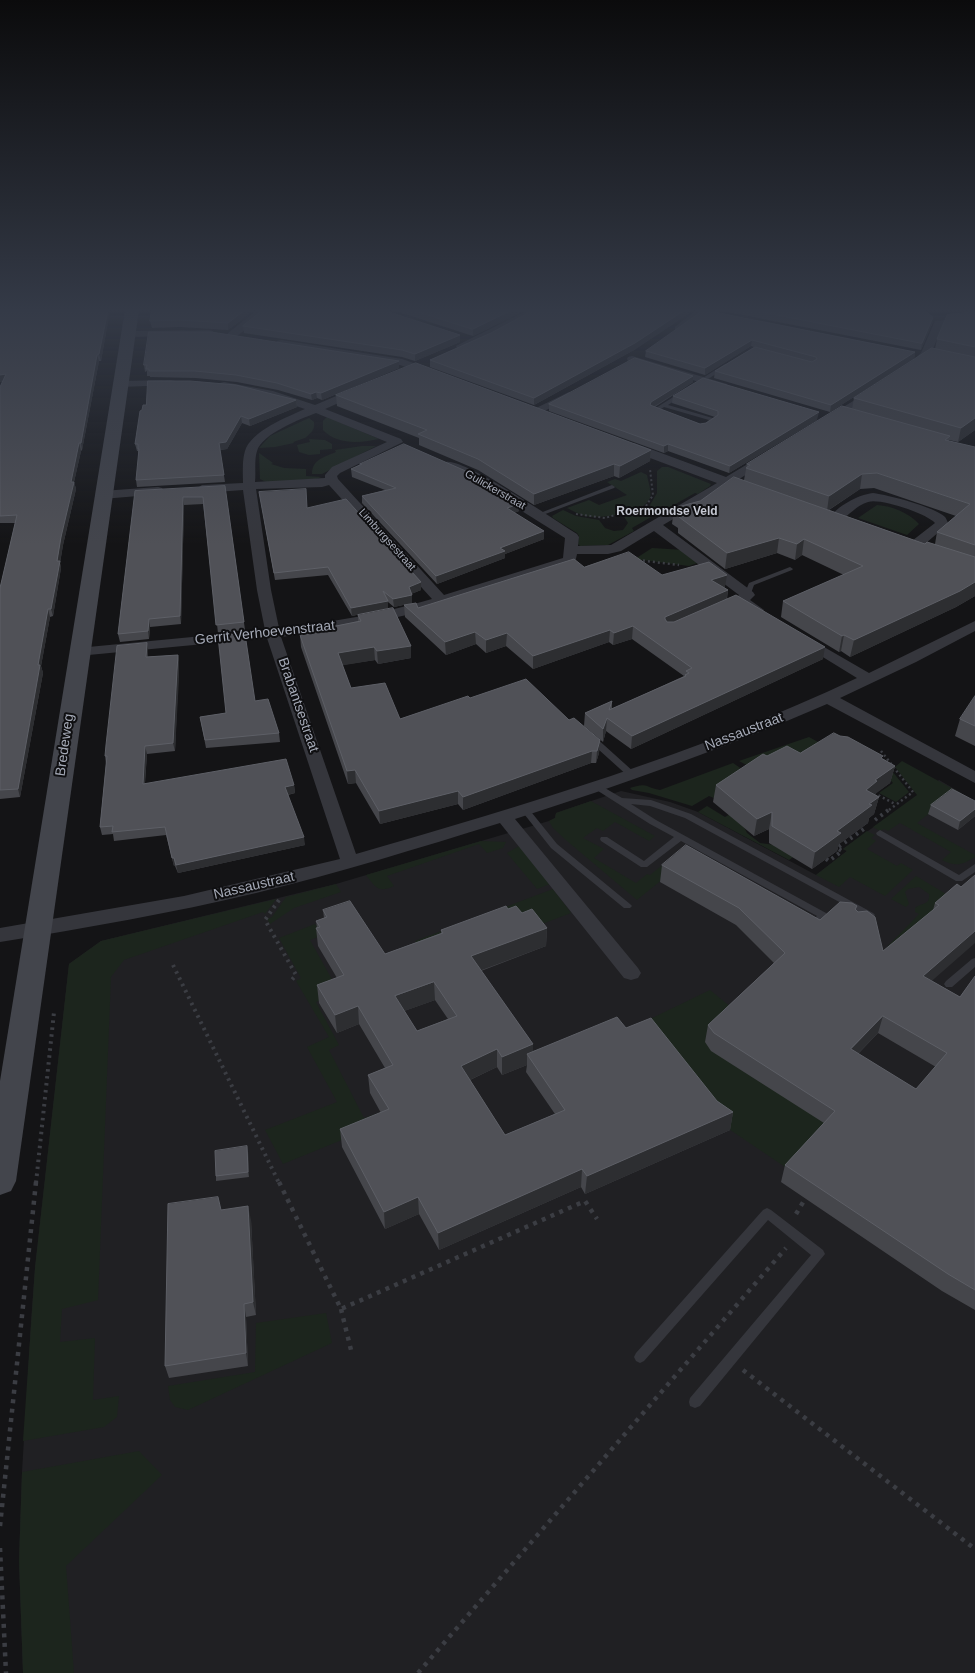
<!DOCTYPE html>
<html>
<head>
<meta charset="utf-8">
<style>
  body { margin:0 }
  canvas { display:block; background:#141416 }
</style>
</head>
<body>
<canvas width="975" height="1673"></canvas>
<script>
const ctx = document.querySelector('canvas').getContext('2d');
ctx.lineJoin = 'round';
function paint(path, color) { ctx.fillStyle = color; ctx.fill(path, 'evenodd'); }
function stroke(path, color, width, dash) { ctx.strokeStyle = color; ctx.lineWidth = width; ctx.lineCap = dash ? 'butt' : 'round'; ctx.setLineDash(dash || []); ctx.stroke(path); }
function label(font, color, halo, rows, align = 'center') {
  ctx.font = font + ' Helvetica,sans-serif'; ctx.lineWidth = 4; ctx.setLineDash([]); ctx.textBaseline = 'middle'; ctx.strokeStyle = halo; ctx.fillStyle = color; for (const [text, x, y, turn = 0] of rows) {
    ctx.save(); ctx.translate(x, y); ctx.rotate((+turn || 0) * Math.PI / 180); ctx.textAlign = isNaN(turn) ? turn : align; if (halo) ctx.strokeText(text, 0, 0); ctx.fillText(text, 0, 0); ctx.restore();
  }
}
const built = new Path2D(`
  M939,780L975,801V1673H23L19,1561L22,1472L31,1323L35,1268L69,964L101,941L336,884L549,821L555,818L556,813L621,791L670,802L698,812L816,875L847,851L843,849Z`);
const green = new Path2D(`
  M327,417L379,439C361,443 337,445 323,430V421Z
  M309,418L314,422C315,430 311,433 305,438L293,442L294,443L275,447L259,448L270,436Z
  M309,439L325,440L332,444V449L320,450V454L309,455L299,452L297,445L310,442Z
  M362,446H376L322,474H312C312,459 325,457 336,452L335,450Z
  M259,453L273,463L271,464L284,468L306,469V476L321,477L311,481L268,483L260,479Z
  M662,467H668L711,484L710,486L698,494L695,493L663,511L651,507L650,505L657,493V471Z
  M641,472L647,475C648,482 652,491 650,498C644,514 600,519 585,516C579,514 573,511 567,508L589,500L599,505L627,495L607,482L615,479L621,481Z
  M877,505C892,506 909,513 919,524L907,535L858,518Z
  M645,508L658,513L632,528L634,531L608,545L580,546L578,544L579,536L577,533L553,518L552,516L563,510L576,516L599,520L605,528L614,531L623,530L628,523L623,515Z
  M652,548L684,550L700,562L689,566L635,559Z
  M809,737L827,747L754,769L739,761Z
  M902,761L975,801V812L949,798L917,823L975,855V857C962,865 956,867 942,860L951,852L900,823L888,831L884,829L880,831L873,827L917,795L895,767Z
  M733,763L749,774L714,798L709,796L692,806L649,793L632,790L630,788C649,782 644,787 660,790Z
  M892,771L909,792L896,802L879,793L893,783L885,774Z
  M591,801L655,836L649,841L615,822L603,831L597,828L583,838L604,849L594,858L636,883L647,874L650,875L680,851L695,853L637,900L567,841L553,828L549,821L555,818L556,813Z
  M707,806L725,817L736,811L747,833L760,843L804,849L789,860L698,812Z
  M867,831L875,835L871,838L876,841L867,849L897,866L901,863L913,870L885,896L850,877L839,887L816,875L847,851L843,849Z
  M481,841L506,842L503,848L487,853L479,844L387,876L394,886C378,893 376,888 366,875Z
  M519,846L550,884L537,889L507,853Z
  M916,876L951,897L893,956L884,950L919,914L915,912V908C922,902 930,906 929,894L919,887L908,889L905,892L909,904L906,907L891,899Z
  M336,884L341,892L294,908L270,924L267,919L272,917L286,897Z
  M553,889L571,913L542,924L424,956L415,941Z
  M276,899L265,914L263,912L124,960L111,977L98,1300L62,1309L60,1342L95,1338L93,1400L119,1396L117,1417L104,1427L23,1441L35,1268L69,964L101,941Z
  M315,924L323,935L310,940L339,992L316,1002L339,1045L329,1050L364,1118L398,1106L403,1115L283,1164L265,1130L337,1102L307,1047L329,1037L296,981L301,978L279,938Z
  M710,990L737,1012L831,1128L791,1171L714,1119L648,1020Z
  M326,1313L332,1343L188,1410L175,1407L170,1400L168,1386L255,1372L256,1323Z
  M139,1451L162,1475L66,1566L74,1673H23L19,1561L22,1472Z`);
const pathFar3 = new Path2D(`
  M576,514L605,518L646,506L653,495L650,469`);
const pathFar2 = new Path2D(`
  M638,560L679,565
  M881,751L913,792L889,810
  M874,793L895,804`);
const pathFar1 = new Path2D(`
  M875,820L891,808
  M826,859L829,861L842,851L837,848L864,829
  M279,900L265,920L296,975L291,981
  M173,965L279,1183
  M36,1183L54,1012`);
const path = new Path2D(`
  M279,1182L341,1309L585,1201L597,1219
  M796,1214L805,1199
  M341,1309L351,1350
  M743,1370L975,1549
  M0,1526L36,1182
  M0,1548L6,1673
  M418,1673L786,1248`);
const lane = new Path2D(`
  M237,310H246L262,313L260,314Z
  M725,364L728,366L727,367L700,384L695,383Z
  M683,391L685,392V394L668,405L716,419V421L710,425H706V423L709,420L664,407L658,411L661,412V414H657L651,411Z
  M612,485L615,487L614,488L540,516L538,517L535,515Z
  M790,567L793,569L792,570L754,585L750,596L748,597L744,595L749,583Z
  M588,736H594L635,773L636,775L635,777H629L588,740L587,738Z
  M598,784L622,798L651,800L691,814L873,913L875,915L872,919H866L865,916L685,818L650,806L631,804L656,820L826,913L828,915L816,927H810L808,925L817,916L681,841L647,867H641L601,841L600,839L601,837H607L644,861L674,837L650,824L595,789L594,787Z
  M525,807L528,808L557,844L630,904L632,906L630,908H624L551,848L521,810Z
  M880,830L959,875L975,864V872L962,881H956L877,835L876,833Z
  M975,958V967L952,987H946L944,984L946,981L972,959Z
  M767,1208L771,1210L823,1250L825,1254L700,1406L695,1408L690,1406L689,1402L690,1398L811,1255L768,1220L644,1361L640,1363L636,1361L634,1357L636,1353L763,1210Z`);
const street = new Path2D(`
  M262,310H279L277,312L263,315L236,337H228L227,335L228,333L256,311Z
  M528,310H540L465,348H457L456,346Z
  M696,310H706C700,318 686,333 675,331V327Z
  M975,317V323L943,326L931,353L926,360L916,369H908L907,367L908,365L921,353L935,321Z
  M209,330L213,331V335L127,337L122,334L127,331Z
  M281,340L402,359L436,371L437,373L432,376L400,365L277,345L276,343L277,341Z
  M632,356L727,384L728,386L723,389L628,361L627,359L628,357Z
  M171,380L175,381L176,383L175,385L119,387L114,384L119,381Z
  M224,382L273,391L315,405L353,389H361L363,391L361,393L325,409L401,439L403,442L340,473L337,476L338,479L444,595L563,558L565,538L469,478L446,468L444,465L446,462C464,458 556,521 577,534L579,537L578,546L611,545L717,483L626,449L624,446L626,443H634L726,477L761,456L765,455L771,459L736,481L752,487L754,490L752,493L748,494L728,487L663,525L753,592L755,595L750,600L764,610L762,613C752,616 739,607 733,600L739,595L654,531L621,551L608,554H577L575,563L416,613L346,628L281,637L356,854C526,805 697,754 857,678L800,643L798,640L800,637L805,636L869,673L975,621V631L916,662L840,698L975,771V783L827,704C725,748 621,785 515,819L638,968L641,973L638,978L631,980L624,978L500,823C419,848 338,873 256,893C172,913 86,928 0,942V928L184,896L340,859L267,638L78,656L73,655L71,652L73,649L78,648L265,630L257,590L243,490L202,493L196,489L202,485L243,483C243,472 242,461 245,451C251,431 287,417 305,409L266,396L220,387L219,385L220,383ZM316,413L387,442L332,467L325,475V478L255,482C256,472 254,460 257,451C262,434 300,419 316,413ZM329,485L432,599C382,614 331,622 279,628L271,590L256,489L322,487Z
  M873,389L877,390L879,392L877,394L832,422H824L822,420Z
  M569,392L575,395L573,397L540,413L536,414L530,411Z
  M158,487L162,488L164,491L162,494L102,499L96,495L102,491Z
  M873,493C888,495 935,507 945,517C946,518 948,522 948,524L918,550L913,551L906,547L908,544L935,523C927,514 881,498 868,502C857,505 848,516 839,522L834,523L828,519C838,506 857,495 873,493Z`);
const secondary = new Path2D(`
  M125,310H139L16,1181L11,1191L0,1195V1081Z`);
const wall = new Path2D(`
  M0,310H110L101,361H99L82,450L81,451L74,482L76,489L63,545L60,563L61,568L53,616L50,617L41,666L43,673L20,797L0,799V588L15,523H0V387L3,382H0Z
  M392,310H526L473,336Z
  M704,310L915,352L914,359L830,412L714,378L715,371L754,347L751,346L705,375L645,357L646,351Z
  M717,310H923L933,317L932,324L921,350Z
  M691,312L634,350L534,405L430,367V360L491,333Z
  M975,312V430L958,442L949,440V441L975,447V596L956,607L850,657L841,651L839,652L781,617L783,601L844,575L802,555L795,560L777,553L725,569L678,533V528L672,524L674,508L700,501L744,480L747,464L852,409L854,398L935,349L937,339ZM874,488L956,516L937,532L935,544H925L829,510L860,489Z
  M249,314L228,330L180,327L152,328L150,321Z
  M243,326L460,342L415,361L402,357L244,333Z
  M144,365L399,368L322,400L317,398L312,400L278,390L237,382L196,378L150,377V376H147V371L145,372Z
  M693,376V382L655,407L700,424L706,423L715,417L672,403L673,396L817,420L729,473L668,451L664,453L549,411V404Z
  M336,395L651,450L650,461L619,478L614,476L534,505L478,470L419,445V438L337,406Z
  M296,400L297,407L250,426L242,423L227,449L220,450L225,482L137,487L136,480L139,455L138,451H137L135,444Z
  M360,464L519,511L514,513L544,531V539L505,554V558L437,584L362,503V496L385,490L352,477L351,469L360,465Z
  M225,486L245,630L218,633L203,504L184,505L181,624L150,627L149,639L120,642L118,634L135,491Z
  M259,492L307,508L421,590L411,594L412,603L394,607L388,602V608L352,616L328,575L275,580Z
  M584,567L662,575L725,587L724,588L728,590L727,599L823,659L631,749L606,731L603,742L584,726L585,713L612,701V709L684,676L632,639L613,645L609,642L533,669L506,646L486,653L476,644L446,655L405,617L404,605L418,608Z
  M358,615L411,658L378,664L375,660L342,665L351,688L400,719L470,698L569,720L600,740L599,753L596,763H591L463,810L458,804L380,824L356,783L348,784L301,647L300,635L327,631L326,628L358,621Z
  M147,643L148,651V657L178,655L179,662L175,751L147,754L145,783L294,785L295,793L288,795L305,845L178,873L175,866H174L166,835L114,841L113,834L102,835L100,827L106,764L105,756Z
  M975,696V746L955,736L960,719Z
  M226,713L279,733L280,742L206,748L200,717Z
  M767,756L883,759L895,766L890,783L874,794L879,797L874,814L869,818L868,823L839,844L837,851L812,869L769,843V829L754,836L713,802L716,785Z
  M975,801V816L958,830L928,814L931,805Z
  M662,865L820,920L857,906L856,910L883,951L933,910L935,903L957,884L932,981L960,997L975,976V1310L942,1291L781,1182L785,1165L824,1123L711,1051L705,1042L708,1025L774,963L736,925L660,882ZM878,1033L936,1067L916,1089L858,1054Z
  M508,909L522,913L547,928L546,946L481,971L533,1044V1051L626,1028L717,1101L733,1112L730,1130L585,1194L581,1187L439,1250L419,1214L385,1229L342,1147L340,1129L381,1113L370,1093L368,1075L385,1068L359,1024L337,1033L319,1003L317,985L337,978L318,946L316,928H317L316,921L324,918L323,910L385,954L441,933V930ZM435,1000L448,1019L417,1031L404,1011ZM527,1065L526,1072L555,1114L505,1135L470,1080L497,1067L502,1075Z
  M248,1151L249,1177L216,1181V1176Z
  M221,1210L251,1220L256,1315L246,1317L248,1366L169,1378L165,1366Z`);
const shadedWall = new Path2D(`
  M108,310H110L101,361L99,354Z
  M245,310H249V314L228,330V323Z
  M512,310H526L473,336V329Z
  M685,310H692L691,312L634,350L534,405V398Z
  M933,317L932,324L921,350L922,343Z
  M460,335V342L415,361V354Z
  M752,340L751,346L705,375V368Z
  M915,352L914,359L830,412L831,405Z
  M97,355L99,361L82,450L81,443Z
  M399,361V368L322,400L321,393Z
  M6,374L8,381L0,382V375Z
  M693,376V382L650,409L649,412L651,402Z
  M316,392L317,398L312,400L311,394Z
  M296,400L297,407L250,426L249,419Z
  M819,412L817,420L729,473L730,466Z
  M241,416L242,423L227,449L220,450L219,443Z
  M975,418V430L958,442L961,428Z
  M79,443L81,451L74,482L76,489L63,545L60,563L61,568L53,616L51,609L57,561L71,482Z
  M668,444V451L664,453V446Z
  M651,450L650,461L619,478L620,466Z
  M614,464V476L534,505V494Z
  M862,474L860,489L827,511L829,496Z
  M183,497L184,505L181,624L180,616Z
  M519,504V511L507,516V508Z
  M544,531V539L505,554V558L437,584L436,576L500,548Z
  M779,538L777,553L725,569L727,553Z
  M804,539L802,555L795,560L797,544Z
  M727,575L725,587L710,592L711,580Z
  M421,582V590L409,595V587Z
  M975,582V596L956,607L850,657L854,640Z
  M728,590L726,602L664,629L665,619V617Z
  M412,595V603L394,607L393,599Z
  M388,601V608L352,616L351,608Z
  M48,609L50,617L41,666L43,673L20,797L18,789L38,665Z
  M149,619L150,627L149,639L148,631Z
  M633,626L632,639L613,645L614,633Z
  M610,630L609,642L533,669V656Z
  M475,632L476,644L446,655L445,642Z
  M507,633L506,646L486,653V640Z
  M844,635L841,651L839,652L842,636Z
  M147,643L148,651L147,665L146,657Z
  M411,646V658L378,664L377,651Z
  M374,647L375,660L339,666L338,653Z
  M825,647L823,659L631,749L632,736Z
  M178,655L179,662V678L175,751L173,743Z
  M607,718L606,731L603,742V729Z
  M600,740L599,753L596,763L597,751Z
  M145,746L147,754L144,792L143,784Z
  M592,751L591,763L463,810V797Z
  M895,766L890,783L874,795L866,790L875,780Z
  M355,770L356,783L348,784L347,771Z
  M294,785L295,793L286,795L285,787Z
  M458,791V804L380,824L379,811Z
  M879,797L874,814L869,818L868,823L839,844L837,851L812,869L815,852L837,831L869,804Z
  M975,809V816L958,830L960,821Z
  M772,812L769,829L754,836L757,819Z
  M304,837L305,845L178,873L176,865Z
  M172,858H174L175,866H174Z
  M547,928L546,946L471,974V956Z
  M975,931V943L918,993L923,976Z
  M434,982L435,1000L396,1014L395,996Z
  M358,1006L359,1024L337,1033L335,1015Z
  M883,1016L878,1033L846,1066L851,1049Z
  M533,1044V1062L527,1054V1065L502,1075V1057Z
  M497,1049V1067L461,1084V1066Z
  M733,1112L730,1130L585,1194L587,1176Z
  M247,1146L248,1151L249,1177L248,1172Z
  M582,1169L581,1187L439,1250L438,1233Z
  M418,1197L419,1214L385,1229L384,1212Z
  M248,1206L251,1220L256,1315L253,1302Z
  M244,1304L246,1317L248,1366L246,1353Z`);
const building = new Path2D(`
  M0,310H108L99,354L97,355L81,443H79L71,482H74L61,537L57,561H60L51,609H48L38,665H40L18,789L0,790V588L17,515L0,516V387L6,374L0,375Z
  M152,310H245L228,323L179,320L150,321Z
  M263,310H383L460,335L415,354L402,350L243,326Z
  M412,310H512L473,329Z
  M534,310H685L635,343L534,398L430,360L491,333Z
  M704,310L915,352L831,405L715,371L755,347L812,362L817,359L816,357L752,340L705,368L646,351Z
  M752,310H924L933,317L922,343Z
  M975,312V347L937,339L947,315Z
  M149,332H211L399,361L321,393L316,392L311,394L277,383L236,375L195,371H149V369H146L147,365H144Z
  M932,348L975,357V418L961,428L854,398Z
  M635,358L693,376L651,402L650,405L700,424L706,423L718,415V411L673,396L703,378L819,412L730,466L668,444L664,446L549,404Z
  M416,363L651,450L620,466L614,464L534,494L478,459L418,434L427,430L336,395Z
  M148,381H190L236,385L296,400L249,419L241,416L226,442L219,443L224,475L136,480L139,449H138V444H135L140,411L142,410L143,405H146Z
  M842,406L950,436L945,440L975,447V545L937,532L970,504L877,473L862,474L829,496L746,468L750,465L747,464Z
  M404,444L468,472L519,504L507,508L544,531L500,548L505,551L436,576L362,496L396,488L351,469L362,464H360Z
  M734,477L925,544L927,542L975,557V582L960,591L854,640L844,635L842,636L783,601L863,566L804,539L797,544L779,538L727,553L679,517L684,516L674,508L700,501Z
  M225,486L244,622L216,625L203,497H183L180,616L149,619L148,631L118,634L135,491Z
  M306,489L307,508L346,499L421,582L409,587L412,595L393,599L383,591L388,601L351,608L328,567L274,573L259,492Z
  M629,552L662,575L709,562L727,575L711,580L728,590L665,617V619L667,622H674L736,595L825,647L632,736L607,718L603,729L585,713L612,701L609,710L686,676L685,675L689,673L686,671L692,668L633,626L614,633L610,630L533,656L507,633L486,640L475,632L445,642L404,605L416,603L418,608L574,559L584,567Z
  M393,608L411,646L377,651L374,647L338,653L351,688L385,683L400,719L468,696L470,698L526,679L569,720L574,718L600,740L597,751H592L463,797L458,791L379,811L355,770L347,771L300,635L328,631L326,628L361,621L358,615Z
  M245,634L255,701L268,699L279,733L205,740L200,717L226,713L218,636Z
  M147,643L146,657L178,655L177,670L173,743L145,746L143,784L286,759L294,785L285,787L304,837L176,865L174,858H172L165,827L112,832L113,826L100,827L107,756H105L106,745L117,646Z
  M975,696V726L960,719Z
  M834,733L840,736L848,737L883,756L881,758L895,766L875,780L877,781L866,790L879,797L869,804L872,805L837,831L841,833L815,852L772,826V812L757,819L716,785L763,754L767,756L787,746L800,753Z
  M952,789L975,801V809L960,821L931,805Z
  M686,845L820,920L840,902L852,903L857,906L855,909L858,912L867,911L875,917L883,951L939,905L935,903L957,884L961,887L975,875V931L923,976L960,997L975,976V1290L948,1274L785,1165L835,1111L714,1033L708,1025L785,953L739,908L662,865ZM883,1016L947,1053L916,1089L851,1049Z
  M350,901L385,954L443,933L441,930L506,906L508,909L516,906L522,913L532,909L547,928L471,956L533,1044L502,1057L497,1049L461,1066L505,1135L565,1110L527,1054L617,1017L626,1028L651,1018L717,1101L733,1112L587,1176L582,1169L438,1233L418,1197L384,1212L340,1129L389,1109L368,1075L393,1065L358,1006L335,1015L317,985L344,975L316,928L320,927L316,921L327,917L323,910ZM434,982L457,1016L417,1031L395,996Z
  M247,1146L248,1172L216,1176L215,1151Z
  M218,1197L221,1210L248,1206L253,1302L244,1304L246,1353L165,1366L168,1204Z`);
const farStreetnames = [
  ["Gulickerstraat",495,490,30],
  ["Limburgsestraat",387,540,48]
];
const farNeighbourhoodnames = [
  ["Roermondse Veld",667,512]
];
const streetNames = [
  ["Gerrit Verhoevenstraat",265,633,-6],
  ["Brabantsestraat",298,705,71],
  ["Nassaustraat",744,732,-21],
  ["Bredeweg",65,745,-82],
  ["Nassaustraat",254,886,-13]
];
paint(built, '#202023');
paint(green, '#1c251d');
stroke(pathFar3, '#3b3d43', 2, [2, 2.5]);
stroke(pathFar2, '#3b3d43', 2.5, [2, 3]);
stroke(pathFar1, '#3b3d43', 4, [2.5, 4.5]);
stroke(path, '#3b3d43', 4.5, [4, 5.5]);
paint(lane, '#35363c');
paint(street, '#35363c');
paint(secondary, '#43454c');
paint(wall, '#45464b');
paint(shadedWall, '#2d2e31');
paint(building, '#505157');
stroke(building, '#5d5f66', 1);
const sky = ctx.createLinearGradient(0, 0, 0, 544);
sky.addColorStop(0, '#0b0b0c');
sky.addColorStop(0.57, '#343a47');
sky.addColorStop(1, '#343a4700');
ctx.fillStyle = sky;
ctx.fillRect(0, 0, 975, 544);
label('11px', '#a5aab7', '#0f0f11', farStreetnames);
label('bold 12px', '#c6c9d3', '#0f0f11', farNeighbourhoodnames);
label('14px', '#a5aab7', '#0f0f11', streetNames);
</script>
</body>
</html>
